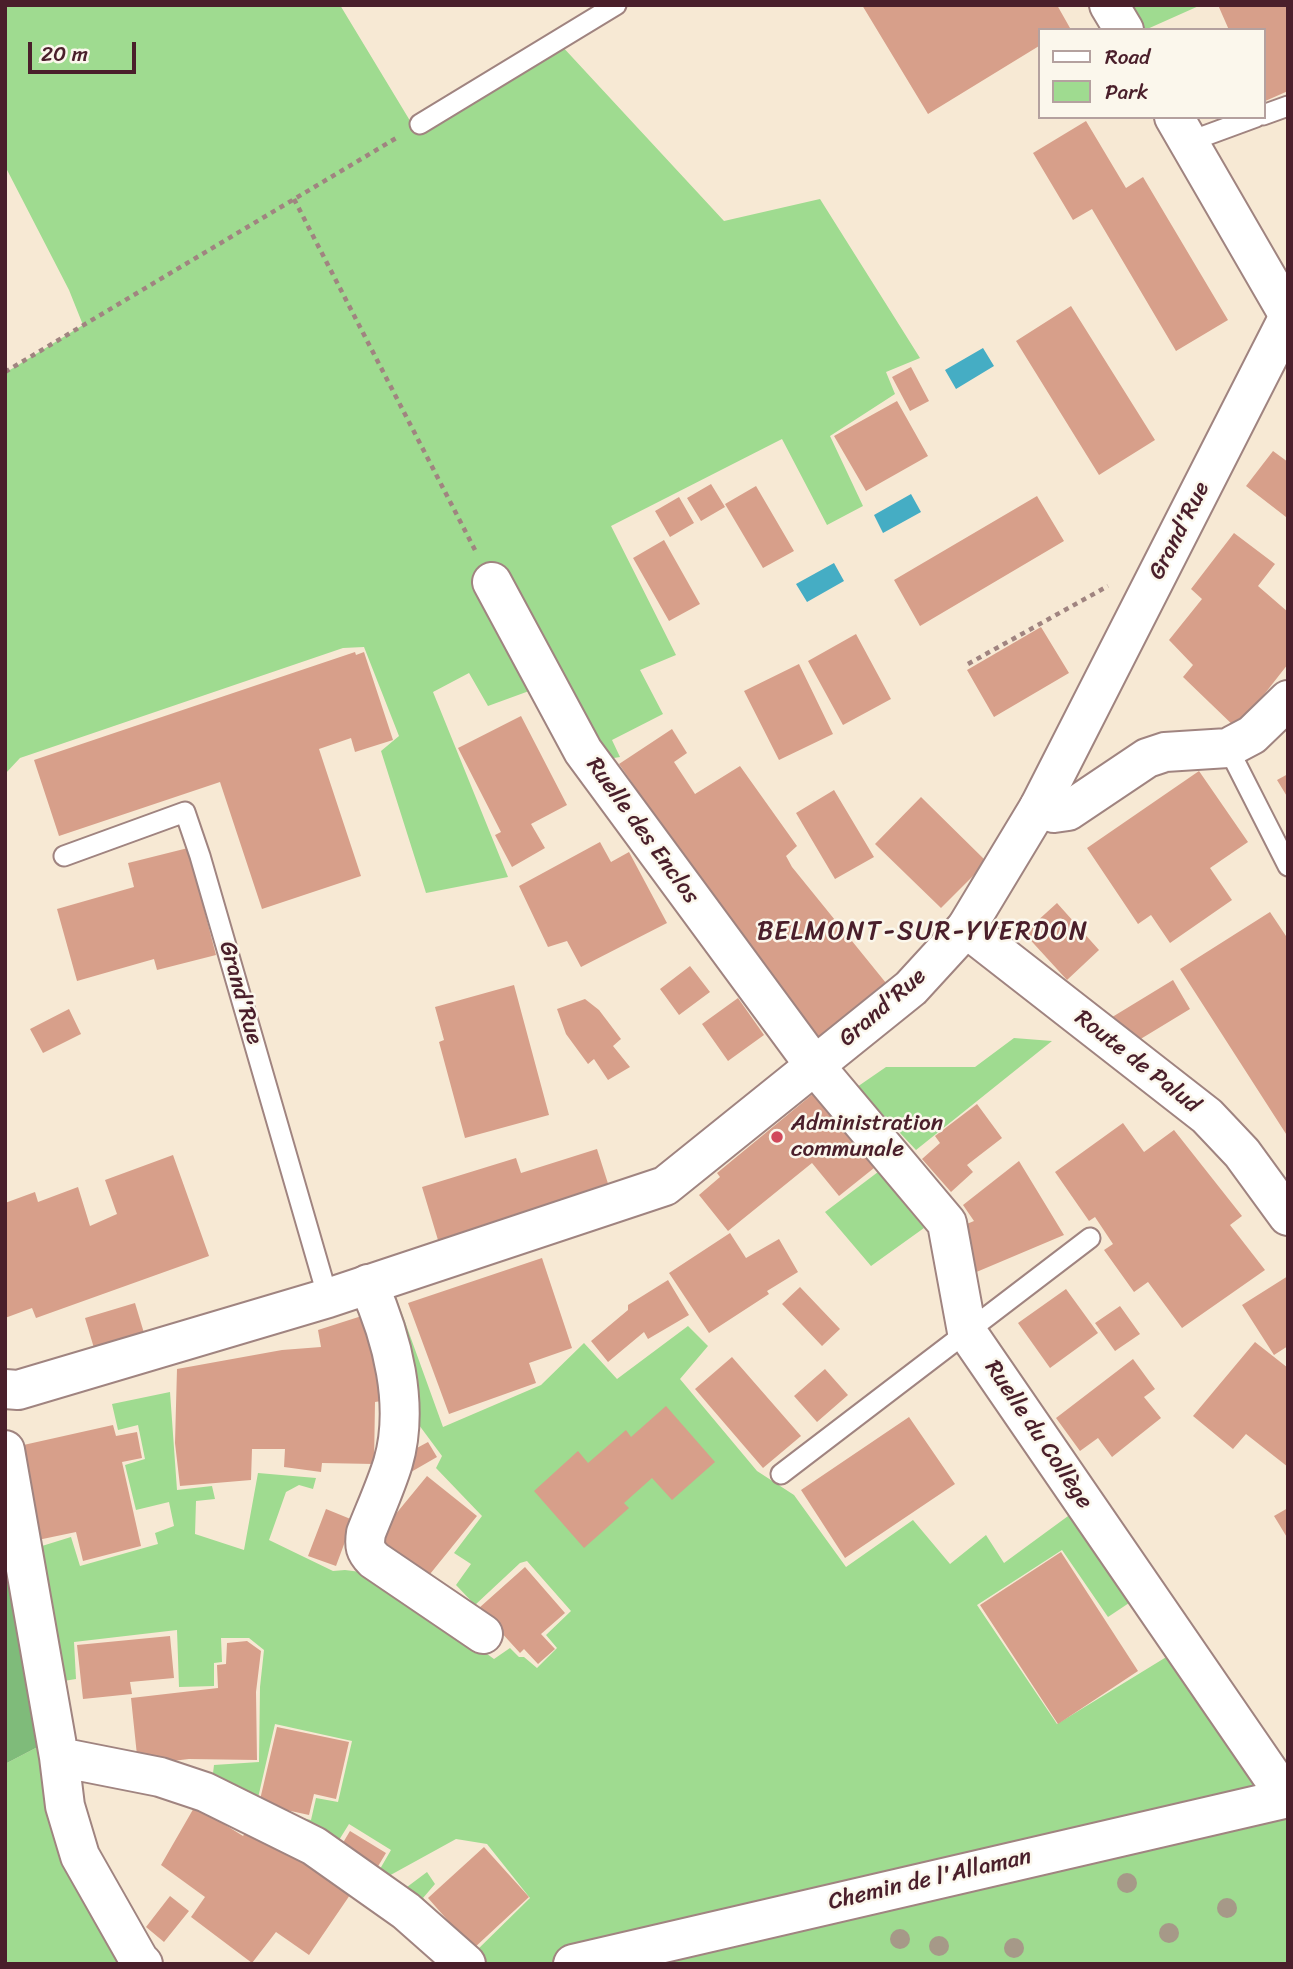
<!DOCTYPE html>
<html>
<head>
<meta charset="utf-8">
<style>
  body { margin:0 }
  #map { position:relative; width:1293px; height:1969px; overflow:hidden; background:#f7e9d4; font-family:Sriracha,sans-serif }
  canvas { display:block }
  .frame { position:absolute; inset:0; border:7px solid #4a1f2b; pointer-events:none }
  .legend { position:absolute; left:1038px; top:28px; width:228px; height:91px; box-sizing:border-box; background:#fbf7ec; border:2px solid #b4a19f; margin:0; padding:9px 12px; list-style:none; font-size:21px; color:#4a1f2b }
  .legend li { display:flex; align-items:center; gap:14px; height:35px }
  .legend b { width:35px; border:2px solid #b4a19f }
  .scale { position:absolute; left:28px; top:42px; width:108px; height:32px; box-sizing:border-box; border:4px solid #4a1f2b; border-top:0; padding-left:9px; font-size:21px; line-height:24px; white-space:nowrap; color:#4a1f2b; -webkit-text-stroke:5px #fbf7ec; paint-order:stroke }
</style>
</head>
<body>
<div id="map">
<canvas width="1293" height="1969"></canvas>
<div class="frame"></div>
<ul class="legend">
<li><b style="height:9px;background:#fff"></b>Road</li>
<li><b style="height:19px;background:#9fdb90"></b>Park</li>
</ul>
<div class="scale">20 m</div>
</div>
<script>
const ctx = document.querySelector('canvas').getContext('2d');
ctx.lineJoin = 'round';
function paint(path, color) { ctx.fillStyle = color; ctx.fill(path, 'evenodd'); }
function stroke(path, color, width, dash) { ctx.strokeStyle = color; ctx.lineWidth = width; ctx.lineCap = dash ? 'butt' : 'round'; ctx.setLineDash(dash || []); ctx.stroke(path); }
function label(font, color, halo, rows, align = 'center') {
  ctx.font = font + ' Sriracha,sans-serif'; ctx.lineWidth = 5; ctx.setLineDash([]); ctx.textBaseline = 'middle'; ctx.strokeStyle = halo; ctx.fillStyle = color; for (const [text, x, y, turn = 0] of rows) {
    ctx.save(); ctx.translate(x, y); ctx.rotate((+turn || 0) * Math.PI / 180); ctx.textAlign = isNaN(turn) ? turn : align; if (halo) ctx.strokeText(text, 0, 0); ctx.fillText(text, 0, 0); ctx.restore();
  }
}
const green = new Path2D(`
  M5,5H340L415,129L560,44L724,221L820,199L920,358L886,372L895,394L830,436L863,506L827,525L782,439L611,526L676,655L640,670L663,714L612,740L620,757L596,761L551,683L488,706L469,673L433,692L508,877L426,893L381,751L399,736L364,647L343,648L20,758L5,774V373L83,325L69,290L5,166Z
  M1113,5H1201L1145,30H1129Z
  M1014,1038L1052,1041L916,1150L857,1087L886,1067H975Z
  M878,1172L924,1228L871,1266L825,1212Z
  M396,1297L443,1427L541,1385L584,1343L617,1379L688,1326L708,1346L680,1379L757,1471L794,1495L846,1567L913,1520L950,1564L986,1535L1004,1563L1079,1508L1138,1597L1108,1617L1062,1550L977,1605L1057,1724L1181,1648L1282,1796L558,1964H472L395,1896L427,1872L435,1884L423,1898L473,1954L530,1898L487,1844L456,1839L376,1883L368,1879L380,1869L391,1850L349,1824L331,1853L281,1813L311,1820L316,1798L338,1802L352,1741L275,1724L255,1811L211,1790L214,1765L259,1762L260,1687L264,1650L249,1638H221L222,1662L214,1663V1686L179,1687L177,1630L74,1642L76,1679L51,1683L29,1550L71,1537L80,1566L158,1544L155,1533L174,1526L169,1502L136,1510L125,1465L145,1459L138,1425L118,1430L112,1404L170,1392L177,1490L212,1486L215,1499L196,1501L195,1534L244,1550L258,1473L316,1478L313,1489L299,1485L286,1492L269,1540L333,1571L345,1570L377,1574L494,1659L510,1648L519,1657H524L537,1668L557,1648L546,1635L571,1611L527,1561L520,1563L475,1605L456,1585L471,1564L454,1553L482,1516L436,1468L442,1456L419,1425L404,1355L383,1301Z
  M51,1740L140,1964H5V1764Z
  M1288,1799V1964H573Z`);
const forest = new Path2D(`
  M5,1561L51,1740L5,1764Z`);
const water = new Path2D(`
  M983,348L994,366L956,389L945,370Z
  M911,494L921,512L883,533L874,515Z
  M834,563L844,581L807,602L796,584Z`);
const building = new Path2D(`
  M862,5H1057L1070,28L1067,30H1039V46L928,114Z
  M1218,5H1288V91L1263,102V30H1229Z
  M1086,121L1126,188L1143,177L1228,320L1176,351L1092,209L1073,220L1033,153Z
  M1071,306L1155,440L1099,475L1016,341Z
  M911,367L929,401L910,411L892,377Z
  M897,401L928,456L866,491L834,436Z
  M1273,451L1288,462V515L1286,517L1246,486Z
  M711,484L725,507L701,521L687,498Z
  M756,486L794,551L763,568L725,504Z
  M1037,496L1064,541L920,626L894,580Z
  M679,497L694,523L670,537L655,511Z
  M1234,533L1275,564L1258,586L1288,612V664L1237,729L1183,677L1193,665L1169,640L1202,599L1191,589Z
  M664,540L700,604L669,621L633,558Z
  M1041,627L1069,673L994,717L967,670Z
  M856,634L891,699L843,725L808,661Z
  M355,652L356,655L364,652L393,740L355,752L351,738L319,749L361,876L262,909L220,782L59,836L34,760Z
  M799,664L833,734L779,760L744,691Z
  M521,716L567,805L531,824L545,848L512,867L495,835L501,832L458,748Z
  M672,729L687,753L674,762L695,794L740,766L797,846L786,856L792,867L886,983L810,1045L627,793L635,787L619,764Z
  M1199,771L1248,842L1210,868L1232,900L1170,943L1151,915L1138,924L1087,848Z
  M1288,774V798L1277,780Z
  M834,790L874,857L835,879L796,813Z
  M921,797L987,862L941,908L875,844Z
  M600,842L611,862L629,852L667,923L581,967L567,941L548,947L519,886Z
  M188,848L216,955L157,970L154,959L77,981L57,909L134,887L128,863Z
  M1057,903L1099,950L1067,980L1024,933Z
  M1270,912L1288,939V1137L1180,969Z
  M690,966L710,992L679,1015L660,989Z
  M1173,980L1190,1009L1134,1043L1109,1019Z
  M514,985L549,1115L465,1138L439,1042L444,1040L435,1007Z
  M738,998L764,1035L728,1061L702,1024Z
  M585,999L599,1010L621,1039L613,1046L630,1067L608,1080L594,1059L588,1064L566,1034L557,1009Z
  M69,1009L81,1034L43,1053L30,1029Z
  M814,1093L874,1168L839,1196L812,1163L728,1231L699,1195L720,1177L717,1173Z
  M977,1104L1002,1138L967,1165L973,1172L951,1192L922,1159L940,1143L935,1136Z
  M1123,1123L1144,1152L1174,1130L1242,1216L1230,1225L1265,1270L1182,1328L1148,1282L1134,1292L1104,1250L1113,1244L1095,1217L1089,1221L1055,1172Z
  M597,1149L611,1193L441,1250L422,1187L516,1158L521,1173Z
  M173,1155L209,1256L36,1318L32,1308L5,1318V1203L35,1192L38,1202L78,1187L90,1226L117,1214L105,1180Z
  M1019,1161L1064,1235L967,1276L957,1228L974,1221L963,1205Z
  M730,1233L746,1258L779,1239L798,1272L767,1291L769,1294L709,1333L669,1273Z
  M542,1258L572,1348L529,1363L536,1383L449,1414L408,1303Z
  M1288,1276V1346L1274,1355L1242,1305Z
  M668,1280L689,1315L648,1339L644,1332L608,1362L591,1341L628,1310V1305Z
  M800,1287L840,1329L822,1346L782,1304Z
  M1066,1289L1098,1333L1050,1368L1018,1323Z
  M135,1303L147,1343L97,1358L85,1318Z
  M1120,1306L1140,1334L1115,1351L1095,1323Z
  M371,1313L393,1399L375,1402L374,1464L322,1463L321,1472L284,1467L285,1449H252L251,1480L180,1486L175,1443L177,1369L282,1350L321,1347L318,1330Z
  M1255,1342L1288,1368V1467L1246,1434L1233,1449L1193,1416Z
  M732,1357L801,1436L763,1468L695,1389Z
  M1133,1359L1155,1389L1144,1397L1161,1418L1112,1457L1098,1438L1080,1451L1056,1418Z
  M825,1369L848,1395L817,1422L794,1396Z
  M666,1406L715,1462L672,1500L652,1478L624,1503L629,1508L584,1548L534,1491L578,1451L588,1463L626,1430L631,1437Z
  M909,1417L955,1484L845,1558L801,1490Z
  M113,1425L116,1436L137,1432L142,1458L122,1462L141,1546L83,1561L76,1532L33,1541L19,1446Z
  M428,1442L437,1457L411,1472L402,1456Z
  M427,1476L477,1516L426,1579L376,1538Z
  M1288,1508V1539L1274,1516Z
  M326,1509L353,1520L336,1566L308,1556Z
  M1061,1552L1138,1671L1058,1724L980,1605Z
  M525,1567L565,1613L541,1634L555,1649L538,1664L524,1649L520,1653L479,1608Z
  M170,1636L174,1678L130,1682L132,1694L83,1699L77,1645Z
  M247,1641L261,1651L256,1692L257,1760L189,1759L138,1765L131,1698L218,1688L217,1665L226,1664L227,1643Z
  M277,1727L349,1742L336,1799L314,1794L309,1815L259,1804Z
  M195,1806L243,1836L251,1824L352,1892L309,1955L276,1932L252,1963L191,1917L205,1897L161,1865Z
  M350,1831L386,1853L374,1873L338,1851Z
  M484,1847L529,1897L473,1949L428,1898Z
  M170,1896L189,1911L164,1942L146,1927Z`);
const path = new Path2D(`
  M294,199L475,550
  M5,372L398,137
  M968,664L1108,586`);
const lane = new Path2D(`
  M1263,115L1288,106
  M420,124L616,5
  M1188,142L1256,117
  M1228,748L1288,866
  M64,856L185,812L200,856L328,1298
  M781,1474L1090,1238`);
const street = new Path2D(`
  M1109,5L1124,30
  M1174,117L1288,314
  M492,582L583,751L815,1066L947,1223L967,1332L1287,1798
  M1039,807L1054,813L1068,811L1147,758L1165,752L1228,748L1235,744L1252,735L1288,700
  M966,928L1207,1116L1242,1153L1288,1216
  M368,1284C392,1337 410,1405 393,1463C386,1486 375,1510 366,1533C364,1546 365,1551 374,1560L483,1634
  M5,1450L59,1757L65,1806L80,1856L139,1960L143,1964
  M59,1757L160,1777L205,1792L314,1846L406,1911L466,1964
  M573,1964L1288,1798`);
const secondary = new Path2D(`
  M5,1389L18,1390L328,1298L665,1186L911,988L966,928L1039,807L1288,318`);
const trees = [
  [1127,1883],
  [1227,1908],
  [1169,1933],
  [900,1939],
  [939,1946],
  [1014,1948]
];
const markers = [
  [777,1137,7,"#d1495b"]
];
const streetNames = [
  ["Grand'Rue",1180,531,-63],
  ["Ruelle des Enclos",642,831,54],
  ["Grand'Rue",240,993,74],
  ["Grand'Rue",883,1008,-41],
  ["Route de Palud",1137,1062,38],
  ["Ruelle du Collège",1038,1435,56],
  ["Chemin de l'Allaman",930,1880,-13]
];
const poiNames = [
  ["Administration",791,1124],
  ["communale",791,1150]
];
const quarterNames = [
  ["BELMONT-SUR-YVERDON",923,932]
];
paint(green, '#9fdb90');
paint(forest, '#7fbb7a');
paint(water, '#45adc4');
paint(building, '#d79f8a');
stroke(lane, '#a08480', 23);
stroke(street, '#a08480', 42);
stroke(secondary, '#a08480', 42);
stroke(path, '#a08480', 4.5, [5, 5]);
stroke(lane, '#fff', 19);
stroke(street, '#fff', 38);
stroke(secondary, '#fff', 38);
ctx.fillStyle = '#a69988';
for (const [x, y] of trees) { ctx.beginPath(); ctx.arc(x, y, 10, 0, 2 * Math.PI); ctx.fill(); }
for (const [x, y, r, color] of markers) { const dot = new Path2D(); dot.arc(x, y, r, 0, 2 * Math.PI); ctx.fillStyle = color; ctx.fill(dot); stroke(dot, '#fbf7ec', 2.5); }
label('23px', '#4a1f2b', '#fbf7ec', streetNames);
label('23px', '#4a1f2b', '#fbf7ec', poiNames, 'left');
ctx.letterSpacing = '2px';
label('26px', '#4a1f2b', '#fbf7ec', quarterNames);
ctx.letterSpacing = '0px';
</script>
</body>
</html>
